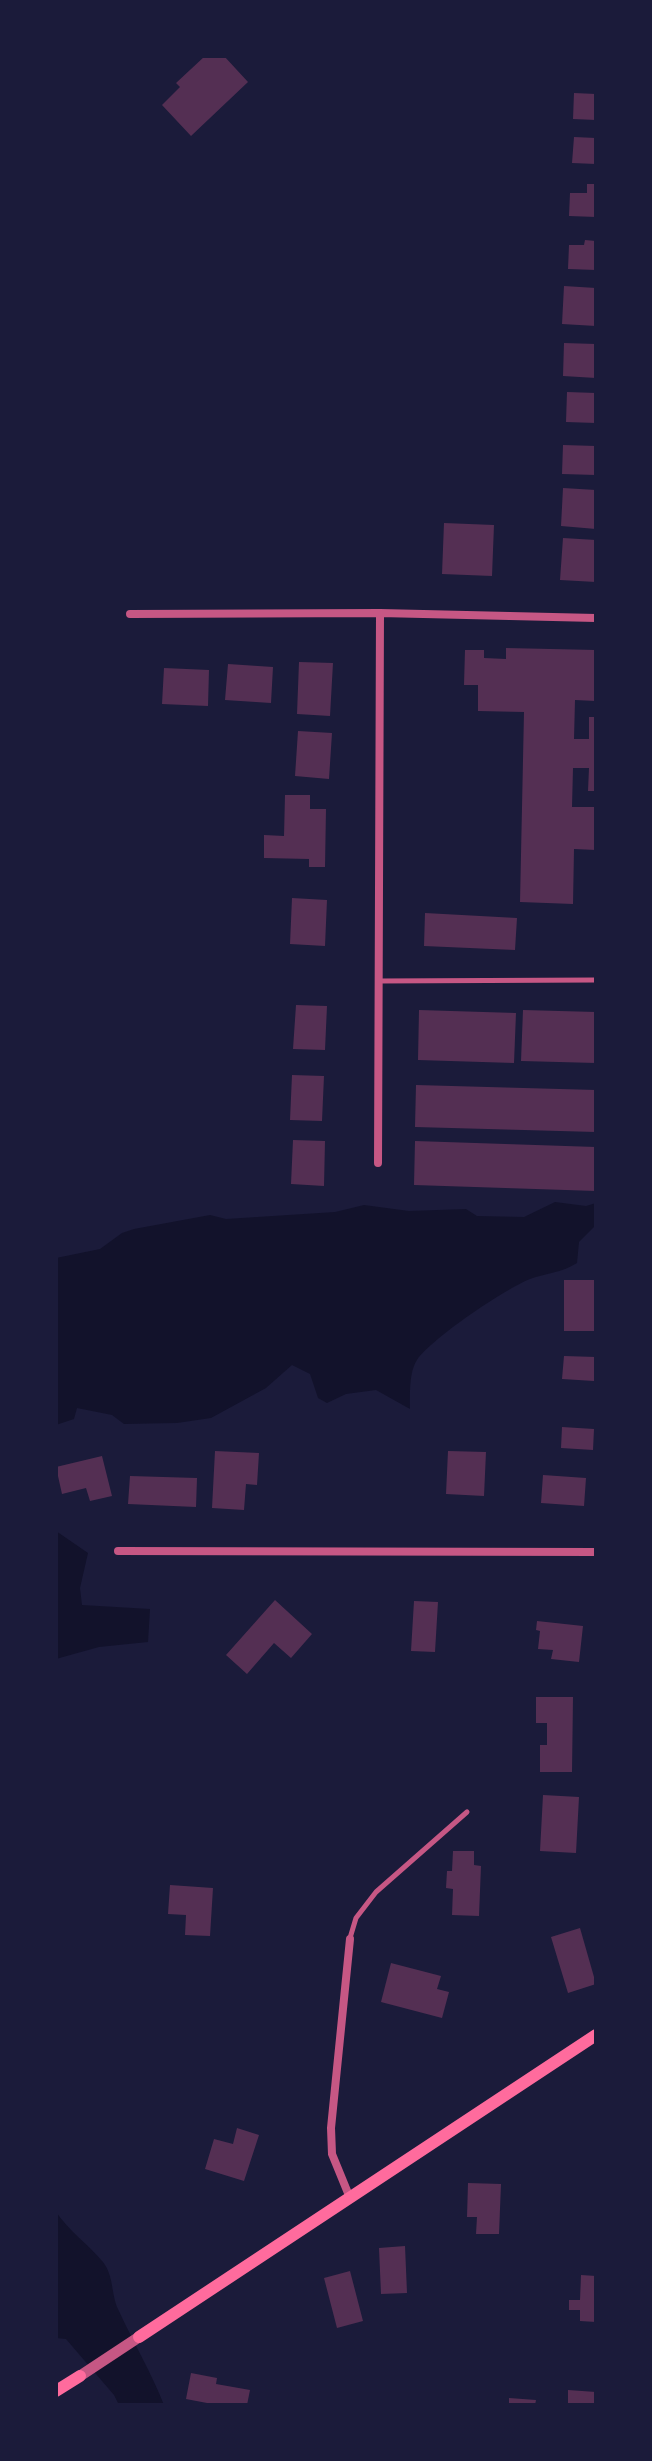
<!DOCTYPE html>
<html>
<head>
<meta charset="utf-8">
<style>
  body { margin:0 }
  #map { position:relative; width:652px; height:2461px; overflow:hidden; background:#1b1b3a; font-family:Quicksand,sans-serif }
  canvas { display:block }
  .frame { position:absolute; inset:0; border:58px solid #1b1b3a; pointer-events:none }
</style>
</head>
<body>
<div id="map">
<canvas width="652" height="2461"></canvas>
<div class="frame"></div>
</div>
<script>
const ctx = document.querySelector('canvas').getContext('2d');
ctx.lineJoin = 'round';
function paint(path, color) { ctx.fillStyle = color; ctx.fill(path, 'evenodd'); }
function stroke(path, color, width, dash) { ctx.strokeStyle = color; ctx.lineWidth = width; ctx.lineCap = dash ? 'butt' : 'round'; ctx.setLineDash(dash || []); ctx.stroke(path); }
const water = new Path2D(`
  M555,1202L586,1206L596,1203V1225L579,1242L577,1263C561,1273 546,1273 530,1279C505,1289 432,1338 417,1360C409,1372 410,1394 410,1409L376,1390L346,1394L327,1403L318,1398L310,1374L292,1365L266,1388L211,1418L177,1423L124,1424L112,1415L77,1408L74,1419L56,1425V1258L100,1249L122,1233L134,1229L210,1215L226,1219L335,1212L364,1205L409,1211L466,1209L477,1216L524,1217Z
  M56,1531L88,1553L80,1588L82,1605L150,1609L148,1642L99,1647L56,1659Z
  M56,2212C69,2231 88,2244 103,2262C114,2276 111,2294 118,2309C133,2342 151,2372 164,2405H119L114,2395L66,2339L56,2338Z`);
const building = new Path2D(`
  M205,56H224L248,82L191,136L162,105L180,87L176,83Z
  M574,93L596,94V120L573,119Z
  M574,137L596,138V164L572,163Z
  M587,184H596V217L569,216L570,193H587Z
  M585,240L596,241V270L568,269L569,245H584Z
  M564,286L596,288V326L562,324Z
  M564,343L596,344V378L563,376Z
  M567,392L596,393V423L566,422Z
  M563,445L596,446V475L562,474Z
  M563,488L596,490V529L561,526Z
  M444,523L494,525L492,576L442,574Z
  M563,538L596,540V582L560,580Z
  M506,648L596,650V701L575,700L574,739H589V717H596V791H588L589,768H573L572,807H596V850L574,849L573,904L520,902L524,712L478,711V685H464L465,650H484V658L506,659Z
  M299,662L333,663L330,716L297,714Z
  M228,664L273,667L271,703L225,700Z
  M164,668L209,670L208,706L162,704Z
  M298,731L332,733L329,779L295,776Z
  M285,795H310V809H326L325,867H309V859L264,858V835L284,836Z
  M292,898L327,900L325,946L290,944Z
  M425,913L517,918L515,950L424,946Z
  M296,1005L327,1006L325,1050L293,1049Z
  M419,1010L516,1013L514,1063L418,1060Z
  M523,1010L596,1012V1063L521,1061Z
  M292,1075L324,1076L322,1121L290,1120Z
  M416,1085L596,1090V1132L415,1127Z
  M293,1140L325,1141L324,1186L291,1184Z
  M415,1141L596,1147V1191L414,1185Z
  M564,1280H594V1331H564Z
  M564,1356L596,1357L594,1381L562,1379Z
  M562,1427L594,1429L593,1450L561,1448Z
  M215,1451L259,1453L257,1485L246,1484L244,1510L212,1508Z
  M448,1451L486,1452L484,1496L446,1494Z
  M102,1456L112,1496L90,1501L86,1488L62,1494L56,1467Z
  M543,1475L586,1478L584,1506L541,1503Z
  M130,1476L197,1478L196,1507L128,1504Z
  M275,1600L312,1634L291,1658L274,1643L247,1674L226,1655Z
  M414,1601L438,1602L435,1652L411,1651Z
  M537,1621L583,1626L579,1662L551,1659L553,1650L538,1649L540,1631L536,1630Z
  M536,1697H573L572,1772H540V1745H547V1723H536Z
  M543,1795L579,1797L576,1853L540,1851Z
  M453,1851H474V1865L481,1866L479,1916L452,1915L453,1889L446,1888L447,1871H452Z
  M170,1885L213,1888L210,1936L185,1935L186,1915L168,1914Z
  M580,1928L596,1984L568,1993L551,1937Z
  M391,1963L441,1976L437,1989L449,1992L442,2018L381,2002Z
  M237,2128L259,2135L244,2181L205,2169L214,2139L233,2144Z
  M468,2183L501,2184L499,2234H476L477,2217H467Z
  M405,2246L407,2293L381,2294L379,2248Z
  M350,2271L363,2321L337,2328L324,2278Z
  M581,2275L596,2276V2322L580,2321V2310H569V2300H580Z
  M191,2373L217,2378L216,2384L250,2390L247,2405H206L207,2403L186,2399Z
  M568,2390L596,2392V2405H568Z
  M509,2398L536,2400L535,2405H509Z`);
const service = new Path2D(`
  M379,981L596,980
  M350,1938L356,1918L376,1892L467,1812`);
const minor = new Path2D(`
  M130,614L380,613L596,618
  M378,1163L380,613
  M118,1551L596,1552
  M350,1939L331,2128L332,2154L350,2198`);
const tertiary = new Path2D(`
  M80,2376L139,2337`);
const secondary = new Path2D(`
  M139,2337L596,2035
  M56,2391L80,2376`);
paint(water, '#12122b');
paint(building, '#542f53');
stroke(service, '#c65784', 5);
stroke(minor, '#c65784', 8);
stroke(tertiary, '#c65784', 11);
stroke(secondary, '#ff6b9d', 12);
</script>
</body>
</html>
